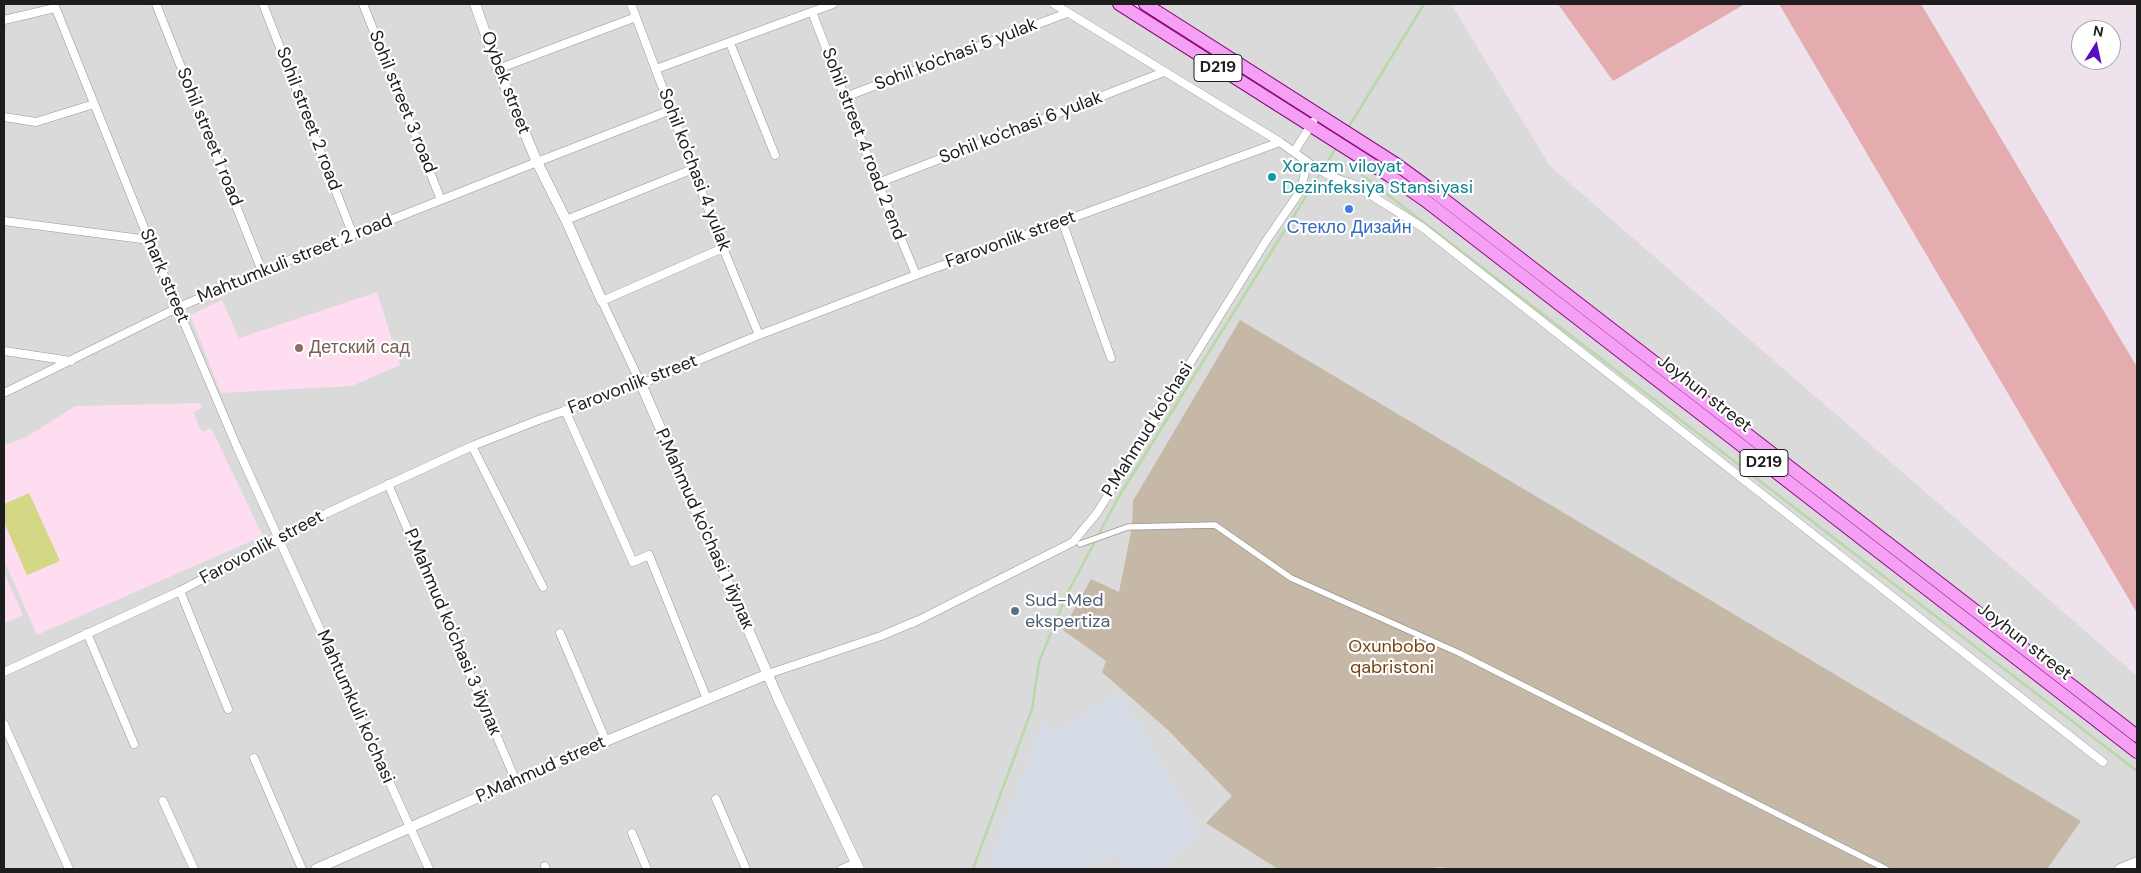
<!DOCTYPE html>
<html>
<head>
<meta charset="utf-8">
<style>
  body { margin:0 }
  #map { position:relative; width:2141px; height:873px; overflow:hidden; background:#eee3ec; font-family:"DM Sans",sans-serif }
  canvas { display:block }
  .frame { position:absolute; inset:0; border:5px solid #1d1d1d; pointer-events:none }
  .north { position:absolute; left:2071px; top:20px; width:50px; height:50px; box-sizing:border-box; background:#fff; border:1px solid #a5a5a5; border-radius:50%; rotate:10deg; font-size:14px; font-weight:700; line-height:20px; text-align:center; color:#1d1d1d }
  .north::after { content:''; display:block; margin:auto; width:18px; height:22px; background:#5a0cbe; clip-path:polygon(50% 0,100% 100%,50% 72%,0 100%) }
</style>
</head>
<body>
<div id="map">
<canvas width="2141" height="873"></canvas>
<div class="frame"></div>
<div class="north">N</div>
</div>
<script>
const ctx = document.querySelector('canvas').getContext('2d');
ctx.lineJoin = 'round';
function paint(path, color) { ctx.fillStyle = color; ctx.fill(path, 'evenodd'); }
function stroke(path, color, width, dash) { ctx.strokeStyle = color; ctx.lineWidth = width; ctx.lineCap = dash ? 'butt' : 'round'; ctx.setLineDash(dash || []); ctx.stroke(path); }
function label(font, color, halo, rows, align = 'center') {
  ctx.font = font + ' "DM Sans",sans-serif'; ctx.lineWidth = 4.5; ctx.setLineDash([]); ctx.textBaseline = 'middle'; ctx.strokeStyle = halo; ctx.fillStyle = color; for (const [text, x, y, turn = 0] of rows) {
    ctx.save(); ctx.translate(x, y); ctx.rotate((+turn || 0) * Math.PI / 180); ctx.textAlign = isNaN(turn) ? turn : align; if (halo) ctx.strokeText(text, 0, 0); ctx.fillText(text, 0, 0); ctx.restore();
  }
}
const residential = new Path2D(`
  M4,4H1451L1550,166L2137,676V869H4Z`);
const industrial = new Path2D(`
  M1120,691L1202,832L1163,869H1124L1117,855L1082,869H994L990,861L1044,718L1053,733Z`);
const education = new Path2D(`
  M377,292L400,365L352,386L221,393L190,315L222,300L239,338Z
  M200,403L202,408L193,412L202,432L211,428L263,536L37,635L4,560V445L25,438L75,406Z
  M4,572L23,615L4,623Z`);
const grass = new Path2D(`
  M1558,4H1745L1613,81Z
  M1779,4H1921L2137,367V613Z`);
const cemetery = new Path2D(`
  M1240,320L2081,821L2047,869H1454L1439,867L1433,869H1278L1206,823L1232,796L1168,730L1102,672L1106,661L1063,630L1091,579L1119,592L1132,527L1133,501Z`);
const pitch = new Path2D(`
  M29,493L60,561L27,575L4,522V504Z`);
const stream = new Path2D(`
  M1348,128L1424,4
  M1362,175L2137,771
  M973,869L1032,709L1039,662L1067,594L1118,498L1336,148`);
const pedestrian = new Path2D(`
  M1080,544L1128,527L1215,525L1291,578L1459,653L1886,869`);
const minor = new Path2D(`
  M54,4L149,240L237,447L429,869
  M156,4L262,271
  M263,4L353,235
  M363,4L441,200
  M631,4L723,248L759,335
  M1054,4L1280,142C1304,159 1324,177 1353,184L1422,227L2103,762
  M812,12L878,183L916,275
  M4,20L55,8
  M730,43L775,155
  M498,69L636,17
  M656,69L833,4
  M845,97L1067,13
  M4,117L36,122L94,104
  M1294,152L1313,122
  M878,183L1164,72
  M566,220L693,169
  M4,221L149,240
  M1062,221L1111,358
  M4,351L71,361
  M641,384L602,301L723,248
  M4,393L177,308L262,271L537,162L671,110
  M565,410L633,562L649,555L707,699
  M472,446L543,587
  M388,484L516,781
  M180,591L228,709
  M913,623L1073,542L1097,513L1266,241L1301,190L1305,172L1304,161
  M87,633L134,744
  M560,633L606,741
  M4,672L180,591L327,513L472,446L541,419L641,384L759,335L916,275L1280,142
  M768,674L881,636L916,621
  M4,724L69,869
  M254,758L302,869
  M716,799L746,869
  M163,801L194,869
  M632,833L647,869
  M545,866L546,869
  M842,869L856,863`);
const tertiary = new Path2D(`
  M475,4L498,69L537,162L566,220L602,301
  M641,384L778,698L859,869
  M316,869L606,741L768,674
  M2120,869L2137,862`);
const primary = new Path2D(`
  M1119,4L1390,176L1426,201L2137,752
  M1145,4L1396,164L1437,194L2137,736`);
const markers = [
  [1272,177,5,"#0f9aa8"],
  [1349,209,5,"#3f7fe0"],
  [299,348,5,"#8d6e63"],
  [1015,611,5,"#5c6f8a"]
];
const shields = [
  [1218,68,48],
  [1764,463,48]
];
const shieldNames = [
  ["D219",1218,68],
  ["D219",1764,463]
];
const streetNames = [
  ["Sohil ko'chasi 5 yulak",956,55,-21],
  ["Oybek street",505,83,69],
  ["Sohil street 3 road",402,102,68],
  ["Sohil street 2 road",308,119,69],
  ["Sohil ko'chasi 6 yulak",1021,128,-21],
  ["Sohil street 1 road",209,137,68],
  ["Sohil street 4 road 2 end",863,144,69],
  ["Sohil ko'chasi 4 yulak",694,170,69],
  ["Farovonlik street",1011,240,-20],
  ["Mahtumkuli street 2 road",295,259,-22],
  ["Shark street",164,276,67],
  ["Farovonlik street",633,385,-21],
  ["Joyhun street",1704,394,38],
  ["P.Mahmud ko'chasi",1148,430,-58],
  ["P.Mahmud ko'chasi 1 йулак",704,529,66],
  ["Farovonlik street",262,548,-28],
  ["P.Mahmud ko'chasi 3 йулак",452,632,67],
  ["Joyhun street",2024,642,38],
  ["Mahtumkuli ko'chasi",355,707,66],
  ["P.Mahmud street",541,770,-24]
];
const cultureNames = [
  ["Xorazm viloyat",1282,167],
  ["Dezinfeksiya Stansiyasi",1282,188]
];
const shopNames = [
  ["Стекло Дизайн",1349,228]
];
const educationNames = [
  ["Детский сад",309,348]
];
const serviceNames = [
  ["Sud-Med",1025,601],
  ["ekspertiza",1025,622]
];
const parkNames = [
  ["Oxunbobo",1392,647],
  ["qabristoni",1392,668]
];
paint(residential, '#dadadb');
paint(industrial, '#d6dce6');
paint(education, '#fdddef');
paint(grass, '#e5acaf');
paint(cemetery, '#c5b8a6');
paint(pitch, '#d4d885');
stroke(stream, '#b7d9a6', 2.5);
stroke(pedestrian, '#979797', 7);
stroke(minor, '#979797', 9);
stroke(tertiary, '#979797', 11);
stroke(primary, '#8d097f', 14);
stroke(pedestrian, '#fff', 5.5);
stroke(minor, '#fff', 8);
stroke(tertiary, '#fff', 10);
stroke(primary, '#f6a0f5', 12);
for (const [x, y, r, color] of markers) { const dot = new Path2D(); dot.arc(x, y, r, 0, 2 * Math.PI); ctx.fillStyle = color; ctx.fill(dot); stroke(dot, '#fff', 2); }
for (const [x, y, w] of shields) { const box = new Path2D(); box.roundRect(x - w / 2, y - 13.5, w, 27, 4); ctx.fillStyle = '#fff'; ctx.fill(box); stroke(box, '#1d1d1d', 1); }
label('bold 16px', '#1d1d1d', null, shieldNames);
label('18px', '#1d1d1d', '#fff', streetNames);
label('18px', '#0d838f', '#fff', cultureNames, 'left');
label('18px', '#366cbe', '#fff', shopNames);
label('18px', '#785e54', '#fff', educationNames, 'left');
label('18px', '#4e5e75', '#fff', serviceNames, 'left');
label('18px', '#744512', '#fff', parkNames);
</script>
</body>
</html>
